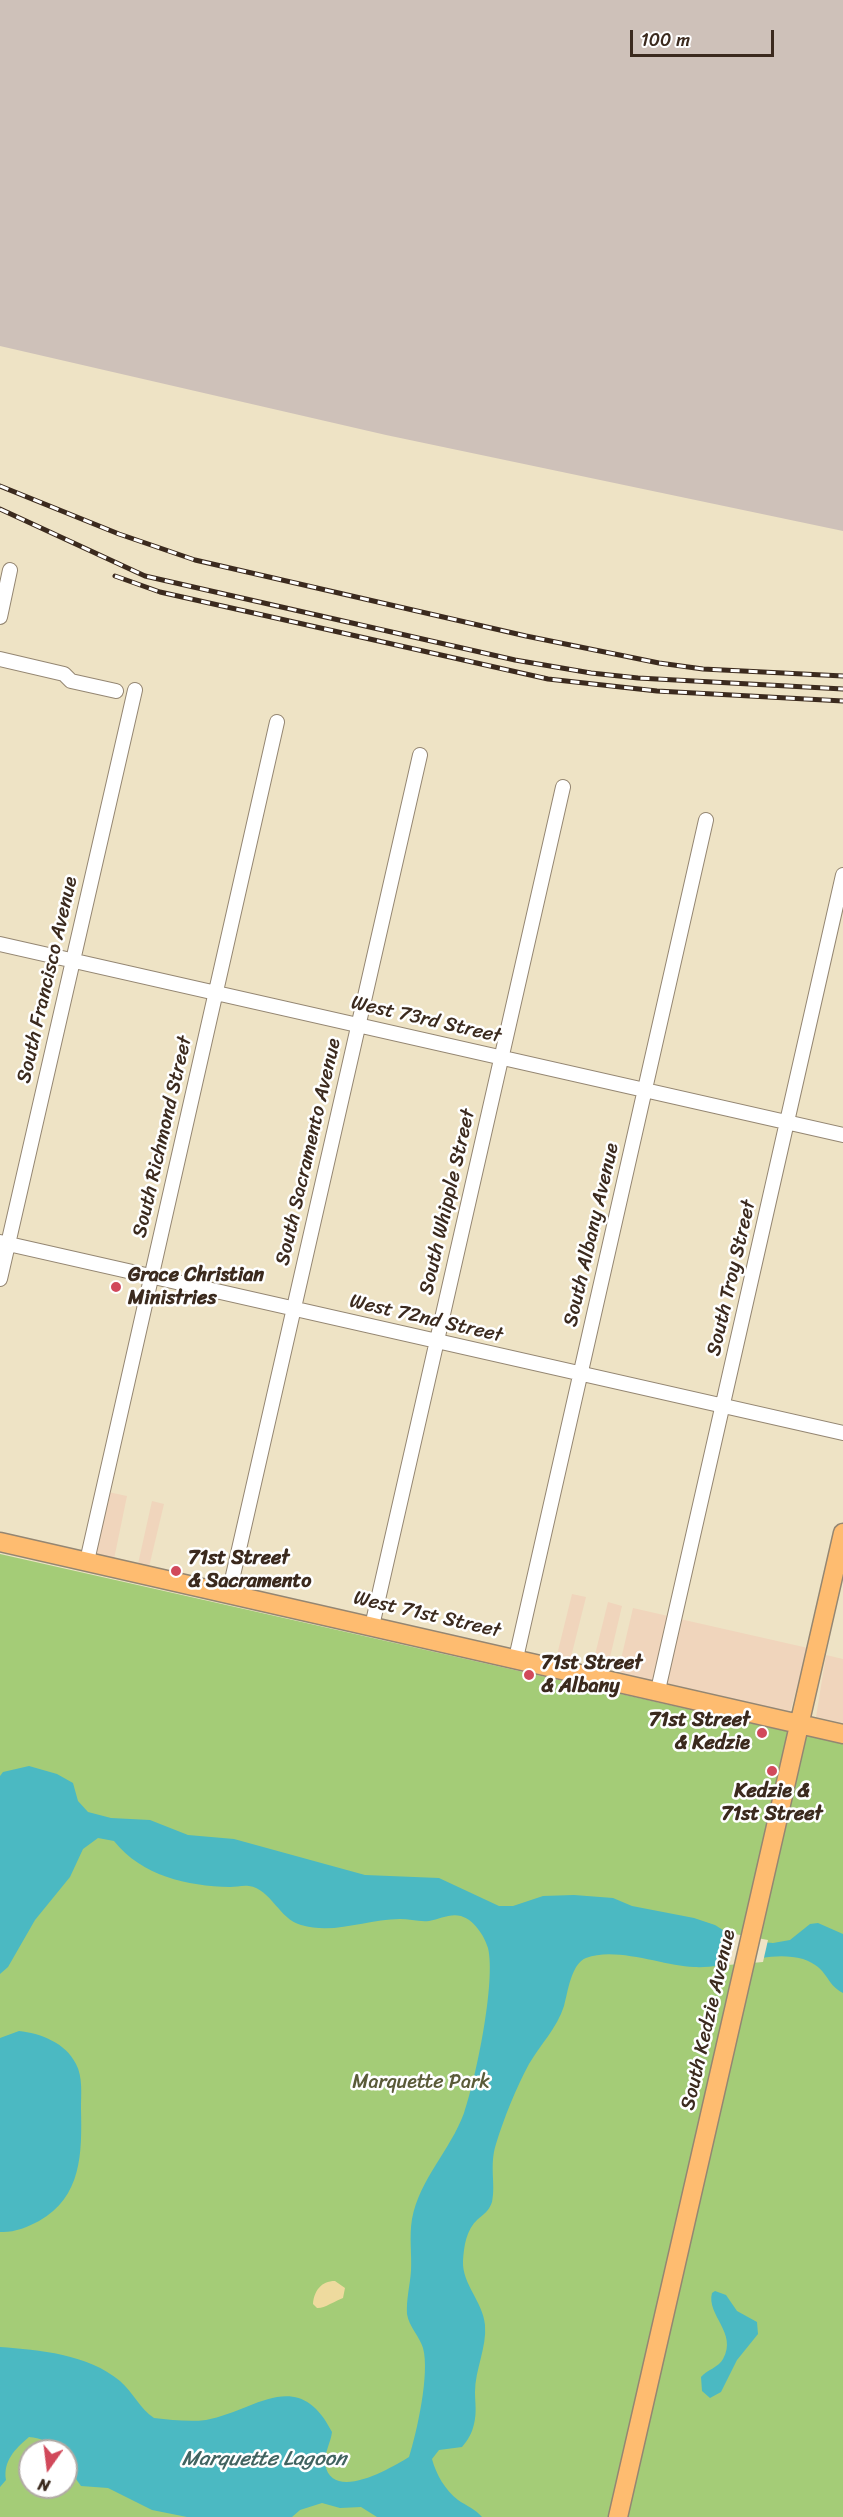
<!DOCTYPE html>
<html>
<head>
<meta charset="utf-8">
<style>
  body { margin:0 }
  #map { position:relative; width:843px; height:2517px; overflow:hidden; background:#eee3c5; font-family:Sriracha,sans-serif }
  canvas { display:block }
  .north { position:absolute; left:18px; top:2439px; width:60px; height:60px; box-sizing:border-box; background:#fff; border:2px solid #b1aaa5; border-radius:50%; rotate:194deg; font-size:16px; font-weight:700; line-height:24px; text-align:center; color:#3b2a1e }
  .north::after { content:''; display:block; margin:auto; width:21px; height:27px; background:#d1495b; clip-path:polygon(50% 0,100% 100%,50% 72%,0 100%) }
  .scale { position:absolute; left:630px; top:30px; width:144px; height:27px; box-sizing:border-box; border:3px solid #3b2a1e; border-top:0; padding-left:8px; font-size:18px; line-height:21px; white-space:nowrap; color:#3b2a1e; -webkit-text-stroke:4px #fff; paint-order:stroke }
</style>
</head>
<body>
<div id="map">
<canvas width="843" height="2517"></canvas>
<div class="north">N</div>
<div class="scale">100 m</div>
</div>
<script>
const ctx = document.querySelector('canvas').getContext('2d');
ctx.lineJoin = 'round';
function paint(path, color) { ctx.fillStyle = color; ctx.fill(path, 'evenodd'); }
function stroke(path, color, width, dash) { ctx.strokeStyle = color; ctx.lineWidth = width; ctx.lineCap = dash ? 'butt' : 'round'; ctx.setLineDash(dash || []); ctx.stroke(path); }
function label(font, color, halo, rows, align = 'center') {
  ctx.font = font + ' Sriracha,sans-serif'; ctx.lineWidth = 5; ctx.setLineDash([]); ctx.textBaseline = 'middle'; ctx.strokeStyle = halo; ctx.fillStyle = color; for (const [text, x, y, turn = 0] of rows) {
    ctx.save(); ctx.translate(x, y); ctx.rotate((+turn || 0) * Math.PI / 180); ctx.textAlign = isNaN(turn) ? turn : align; if (halo) ctx.strokeText(text, 0, 0); ctx.fillText(text, 0, 0); ctx.restore();
  }
}
const built = new Path2D(`
  M108,1492L127,1496L114,1559L95,1554Z
  M152,1501L164,1504L149,1567L138,1564Z
  M572,1594L586,1597L570,1661L556,1659Z
  M608,1602L622,1606L607,1670L592,1667Z
  M633,1608L668,1616L653,1681L618,1672Z
  M680,1619L808,1648L790,1712L666,1683Z
  M826,1655L843,1659V1723L816,1717Z`);
const industrial = new Path2D(`
  M0,0H843V531L386,435L0,346Z`);
const green = new Path2D(`
  M0,1554L843,1744V2517H0ZM30,2451H66V2487H30Z`);
const sand = new Path2D(`
  M335,2281L345,2288L343,2298C335,2301 323,2309 317,2308L313,2304C314,2291 321,2281 335,2281Z`);
const water = new Path2D(`
  M29,1766L57,1774L73,1783L78,1801L88,1812L111,1818L150,1820L188,1835L234,1839L365,1875L439,1878L499,1906H513L543,1896L574,1895L613,1898L632,1906L694,1918L715,1925L739,1940L773,1943L790,1940L810,1924L818,1923L843,1934V1993C825,1984 829,1968 803,1959C768,1949 729,1969 694,1967C664,1966 616,1946 586,1958C571,1964 568,1992 564,2006C557,2028 540,2045 529,2064C516,2088 504,2118 496,2144C489,2166 496,2184 492,2202C489,2211 484,2214 478,2219C466,2230 464,2246 463,2261C462,2284 483,2302 485,2325C487,2347 475,2370 475,2392C475,2403 477,2412 474,2424C472,2433 468,2440 462,2447L439,2450L432,2459C436,2474 445,2490 458,2500C467,2506 475,2509 482,2517H377L361,2507L340,2508L322,2503L300,2510L292,2517H187L152,2510L108,2488L81,2486L66,2465V2451H55C48,2441 41,2438 29,2437C15,2449 3,2461 6,2480L0,2487V2347C39,2350 88,2354 120,2381C133,2392 140,2409 154,2418C171,2420 190,2422 206,2420C255,2411 298,2365 332,2432C331,2442 324,2453 325,2464C332,2503 391,2468 409,2457C417,2432 430,2373 423,2348C420,2337 409,2327 407,2314C406,2300 410,2285 411,2271C412,2254 409,2237 412,2219C420,2178 450,2151 464,2113C476,2079 496,1981 488,1948C484,1935 474,1920 461,1916C450,1913 440,1919 429,1921C419,1922 409,1919 400,1919C366,1919 335,1935 301,1925C279,1919 271,1889 249,1886C243,1885 236,1887 230,1887C187,1886 142,1876 114,1841L98,1838L83,1849L70,1877L35,1920L8,1967L0,1974V1776L3,1772Z
  M19,2031C40,2033 66,2043 76,2064C83,2077 81,2094 81,2109C82,2153 82,2197 39,2221C28,2227 13,2233 0,2232V2038Z
  M715,2291L726,2295L737,2311L757,2322L758,2334L737,2360L721,2392L710,2398L702,2391L701,2377C707,2370 719,2367 723,2359C738,2333 706,2315 712,2293Z`);
const pier = new Path2D(`
  M735,1934L768,1940L763,1962L728,1965Z`);
const minor = new Path2D(`
  M0,617L10,570
  M0,659L64,674L71,681L116,691
  M0,944L843,1135
  M0,1242L843,1433
  M0,1279L135,690
  M87,1561L277,722
  M229,1593L420,755
  M372,1626L563,787
  M516,1658L706,820
  M658,1690L843,875`);
const major = new Path2D(`
  M0,1542L843,1734
  M618,2517L843,1533`);
const rail = new Path2D(`
  M0,486L119,534L195,560L526,636L659,663L703,669L843,676
  M0,509L145,576L515,660L591,673L638,678L843,689
  M115,576L160,592L548,679L657,691L843,701`);
const markers = [
  [116,1287,6,"#d1495b"],
  [176,1571,6,"#d1495b"],
  [529,1675,6,"#d1495b"],
  [762,1733,6,"#d1495b"],
  [772,1771,6,"#d1495b"]
];
const streetNames = [
  ["South Francisco Avenue",48,980,-77],
  ["West 73rd Street",426,1020,13],
  ["South Richmond Street",163,1137,-77],
  ["South Sacramento Avenue",309,1152,-77],
  ["South Whipple Street",448,1202,-77],
  ["South Albany Avenue",592,1235,-77],
  ["South Troy Street",732,1278,-77],
  ["West 72nd Street",426,1319,13],
  ["West 71st Street",427,1615,13],
  ["South Kedzie Avenue",709,2020,-77]
];
const poiNames = [
  ["Grace Christian",128,1276],
  ["Ministries",128,1299],
  ["71st Street",188,1559],
  ["& Sacramento",188,1582],
  ["71st Street",541,1664],
  ["& Albany",541,1687],
  ["71st Street",750,1721,"right"],
  ["& Kedzie",750,1744,"right"],
  ["Kedzie &",772,1792,"center"],
  ["71st Street",772,1815,"center"]
];
const parkNames = [
  ["Marquette Park",421,2083]
];
const waterNames = [
  ["Marquette Lagoon",264,2460]
];
paint(built, '#f0d5bc');
paint(industrial, '#cec1b9');
paint(green, '#a4cc77');
paint(sand, '#eeda9e');
paint(water, '#4bb9c2');
paint(pier, '#eee3c5');
stroke(minor, '#948672', 16);
stroke(major, '#948672', 21);
stroke(minor, '#fff', 14);
stroke(major, '#febc70', 18);
stroke(rail, '#3b2a1e', 5);
stroke(rail, '#fff', 3, [9]);
for (const [x, y, r, color] of markers) { const dot = new Path2D(); dot.arc(x, y, r, 0, 2 * Math.PI); ctx.fillStyle = color; ctx.fill(dot); stroke(dot, '#fff', 2); }
label('20px', '#3b2a1e', '#fff', streetNames);
label('bold 20px', '#3b2a1e', '#fff', poiNames, 'left');
label('20px', '#5a5b39', '#fff', parkNames);
label('italic 21px', '#416360', '#fff', waterNames);
</script>
</body>
</html>
